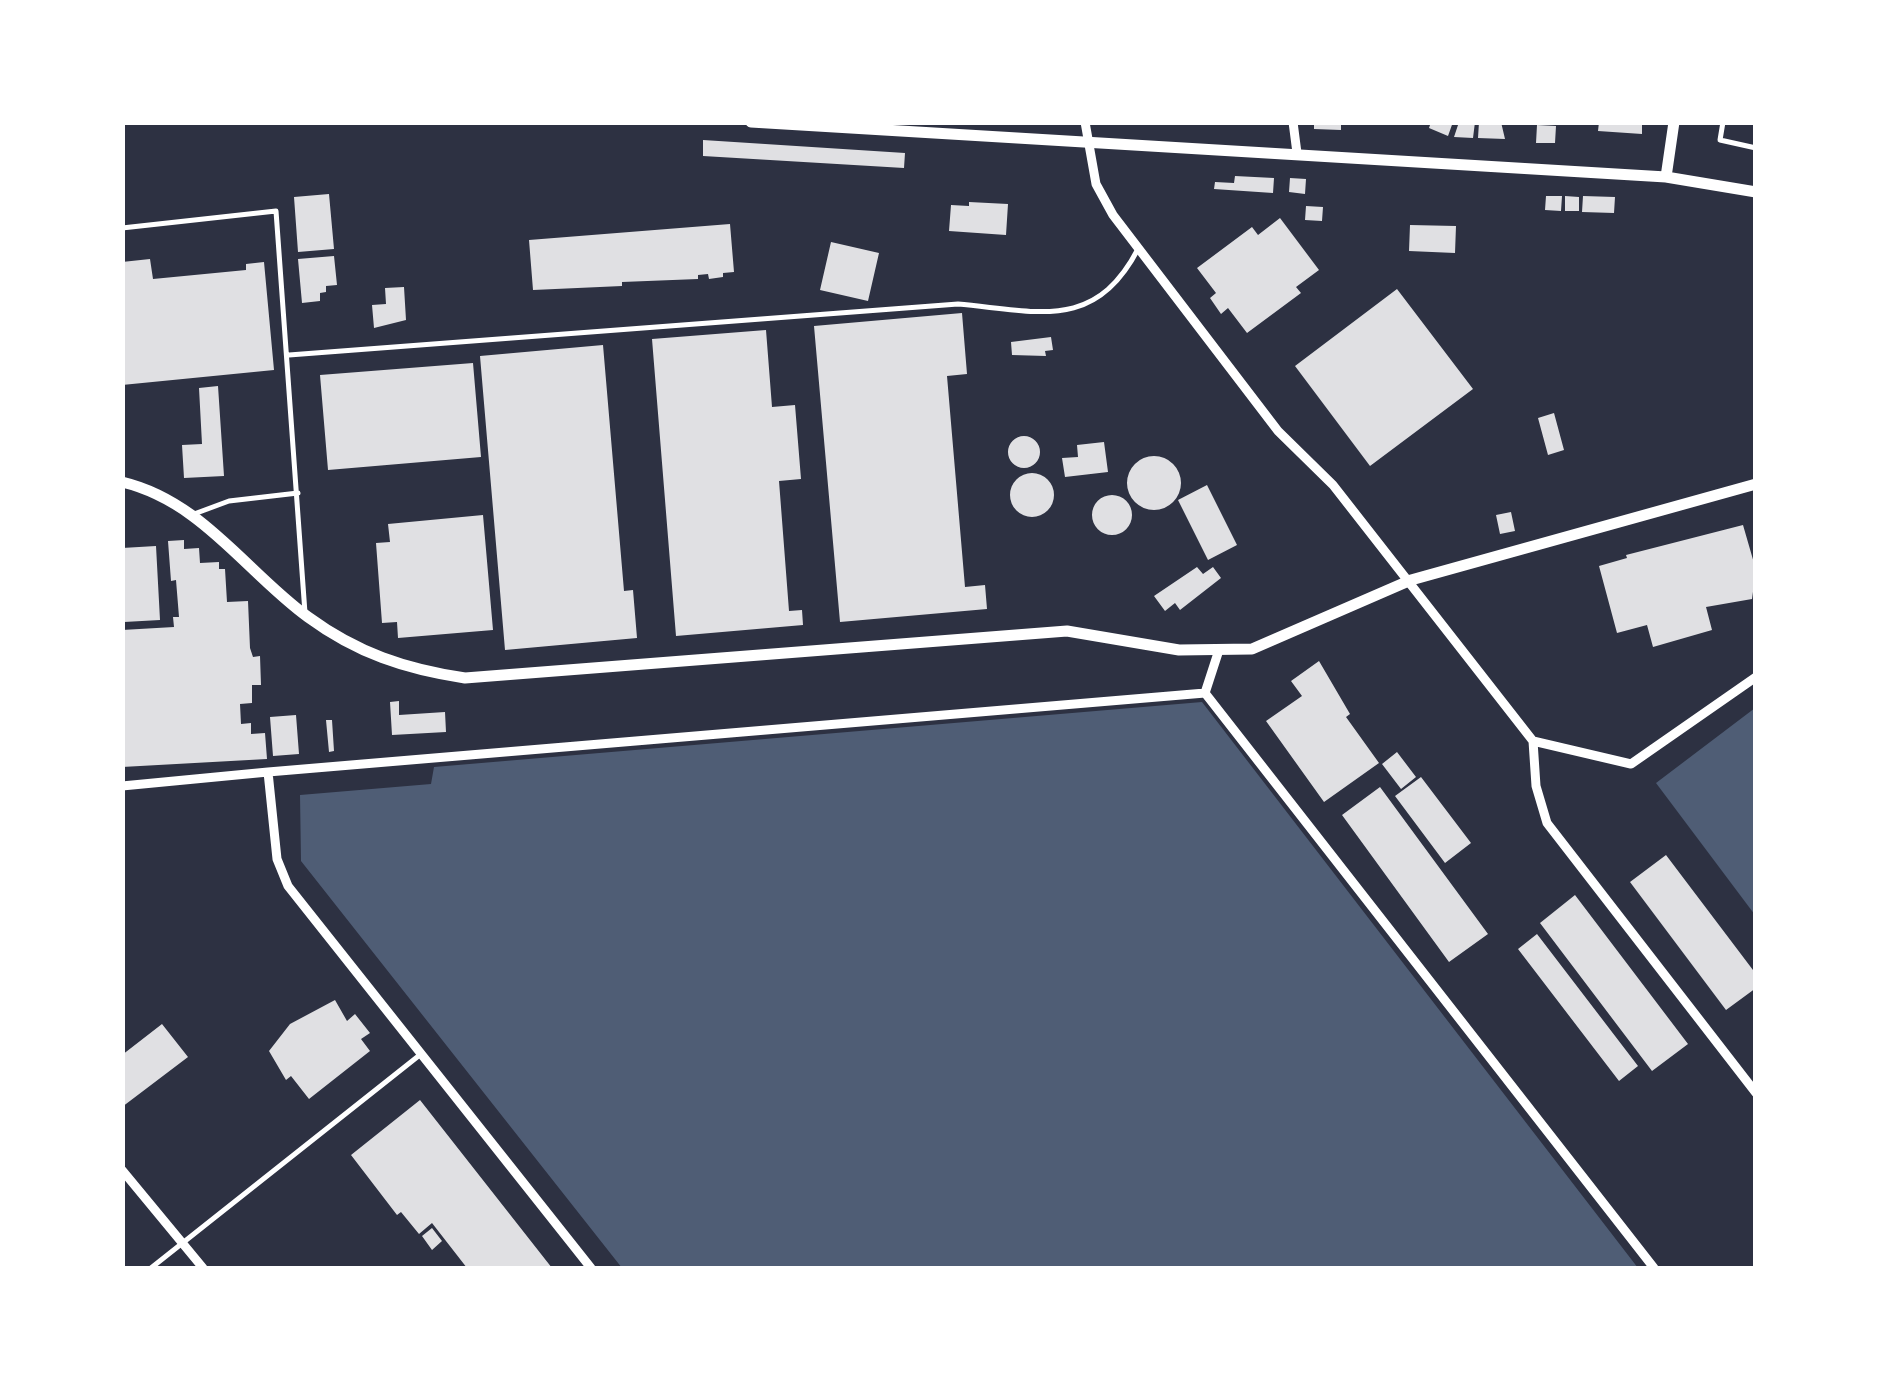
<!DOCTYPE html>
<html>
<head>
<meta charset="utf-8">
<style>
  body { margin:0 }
  #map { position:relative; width:1878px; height:1391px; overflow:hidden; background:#2d3142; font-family:Ubuntu,sans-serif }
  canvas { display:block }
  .frame { position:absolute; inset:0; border:125px solid #fff; pointer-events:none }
</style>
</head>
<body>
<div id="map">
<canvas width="1878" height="1391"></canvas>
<div class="frame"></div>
</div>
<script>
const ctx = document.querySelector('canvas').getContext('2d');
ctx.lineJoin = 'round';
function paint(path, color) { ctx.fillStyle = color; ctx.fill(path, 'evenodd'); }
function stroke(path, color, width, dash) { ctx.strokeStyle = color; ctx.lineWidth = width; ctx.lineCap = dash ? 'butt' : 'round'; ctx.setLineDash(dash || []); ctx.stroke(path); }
const water = new Path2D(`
  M1202,702L1638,1268H622L301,861L300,795L431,784L434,767Z
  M1755,708V915L1656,783Z`);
const building = new Path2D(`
  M1314,122H1341V130L1314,129Z
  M1431,122H1453L1448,136L1429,128Z
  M1459,122H1475L1473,138L1454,137Z
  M1479,122H1501L1505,139L1478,138Z
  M1599,122H1642V134L1598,131Z
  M1537,125L1556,126L1555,143H1536Z
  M703,140L905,153L904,168L703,156Z
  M1235,176L1274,178L1273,193L1214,189L1215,182L1234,183Z
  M1290,178L1306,179L1305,194L1289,192Z
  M329,194L334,249L298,252L294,197Z
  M1546,196H1562L1561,211L1545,210Z
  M1565,196L1579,197V211H1565Z
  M1583,196L1615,197L1614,213L1582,212Z
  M969,202L1008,204L1006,235L949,231L951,205L969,206Z
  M1306,206L1323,207L1322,221L1305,220Z
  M1280,218L1319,270L1296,287L1301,293L1247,333L1228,308L1221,314L1210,298L1216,293L1197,268L1252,227L1258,235Z
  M730,224L734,272L723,273V277L709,279L708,274L698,275V279L622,282V286L533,290L529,240Z
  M1410,225L1456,226L1455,253L1409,251Z
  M831,242L879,253L868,301L820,290Z
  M334,256L337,285L326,286V292L320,293V301L302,303L298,259Z
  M150,259L153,279L246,270V264L264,262L274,370L122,385V262Z
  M404,287L406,320L374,328L372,305L386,304L385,288Z
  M1397,289L1473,389L1370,466L1295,366Z
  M962,313L967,374L947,376L965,587L985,585L987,609L840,622L814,326Z
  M766,330L772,407L795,405L801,479L779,481L789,611L802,610L803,625L676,636L652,339Z
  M1051,337L1053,350L1045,351L1046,356L1012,355L1011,342Z
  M603,345L624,591L633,590L637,638L505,650L480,356Z
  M473,363L481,457L328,470L320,375Z
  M218,386L224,476L184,478L182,445L202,444L199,388Z
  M1554,413L1564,450L1548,455L1538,418Z
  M1008 452a16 16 0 1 1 32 0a16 16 0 1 1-32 0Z
  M1104,442L1108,472L1065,477L1062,458L1078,457L1077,445Z
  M1127 483a27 27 0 1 1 54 0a27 27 0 1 1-54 0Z
  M1010 495a22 22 0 1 1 44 0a22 22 0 1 1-44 0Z
  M1207,485L1237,545L1208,560L1178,500Z
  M1092 515a20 20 0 1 1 40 0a20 20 0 1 1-40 0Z
  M1511,512L1515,531L1500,534L1496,515Z
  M483,515L493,630L398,638L397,622L382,623L376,543L390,542L388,524Z
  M1743,525L1756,570L1752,599L1706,607L1712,630L1653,647L1647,625L1617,633L1599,566L1627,558L1626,555Z
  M184,540V549L199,548L200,563L219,562V569H225L227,602L248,601L250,648L253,657L260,656L261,685H252V703L240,704L241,724L251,723V734L265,733L267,759L122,767V630L174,627L173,617H179L176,580L171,581L168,541Z
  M156,546L160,620L124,622L122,548Z
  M1197,567L1203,574L1213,567L1221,578L1180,610L1175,603L1165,611L1154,596Z
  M1319,661L1350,714L1346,717L1379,763L1324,802L1266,721L1302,696L1291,681Z
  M399,701V715L445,712L446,732L392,735L390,702Z
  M296,715L299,754L273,756L270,717Z
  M326,720H332L334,751L329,752Z
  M1397,752L1416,777L1401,789L1382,764Z
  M1421,777L1471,843L1445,863L1395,796Z
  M1380,787L1488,934L1449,962L1342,815Z
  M1666,855L1756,974V988L1726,1010L1630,882Z
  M1575,895L1688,1044L1652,1071L1540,923Z
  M1537,934L1638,1066L1619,1081L1518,949Z
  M335,1000L347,1021L355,1014L370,1033L361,1039L370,1051L309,1099L291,1076L286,1080L269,1051L290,1024Z
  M162,1024L188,1057L122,1107V1055Z
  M420,1100L552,1268H467L432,1223L419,1234L401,1212L397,1215L351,1155Z
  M432,1228L442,1241L432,1250L422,1236Z`);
const service = new Path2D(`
  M1723,122L1720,140L1756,148
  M122,228L276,211L305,613
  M289,355L958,304C1037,311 1095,332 1138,249
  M194,514L229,501L298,493
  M151,1268L421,1054`);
const minor = new Path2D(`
  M1085,122L1096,184L1113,215L1278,431L1333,485L1533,741L1536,786L1547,823L1756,1093
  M1293,122L1297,153
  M1205,693L1218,653
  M1533,741L1631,764L1756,677
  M268,772L1205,693L1654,1268
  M122,786L268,772L277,859L288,886L591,1268
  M122,1170L203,1268`);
const tertiary = new Path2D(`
  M751,122L1666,177L1756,192
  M1666,177L1674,122
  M122,482C202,501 246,572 308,617C357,653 405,669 465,678L1067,631L1179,650L1252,649L1411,580L1756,484`);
paint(water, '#4f5d75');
paint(building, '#e0e0e3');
stroke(service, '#fff', 5);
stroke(minor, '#fff', 9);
stroke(tertiary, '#fff', 11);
</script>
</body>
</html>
